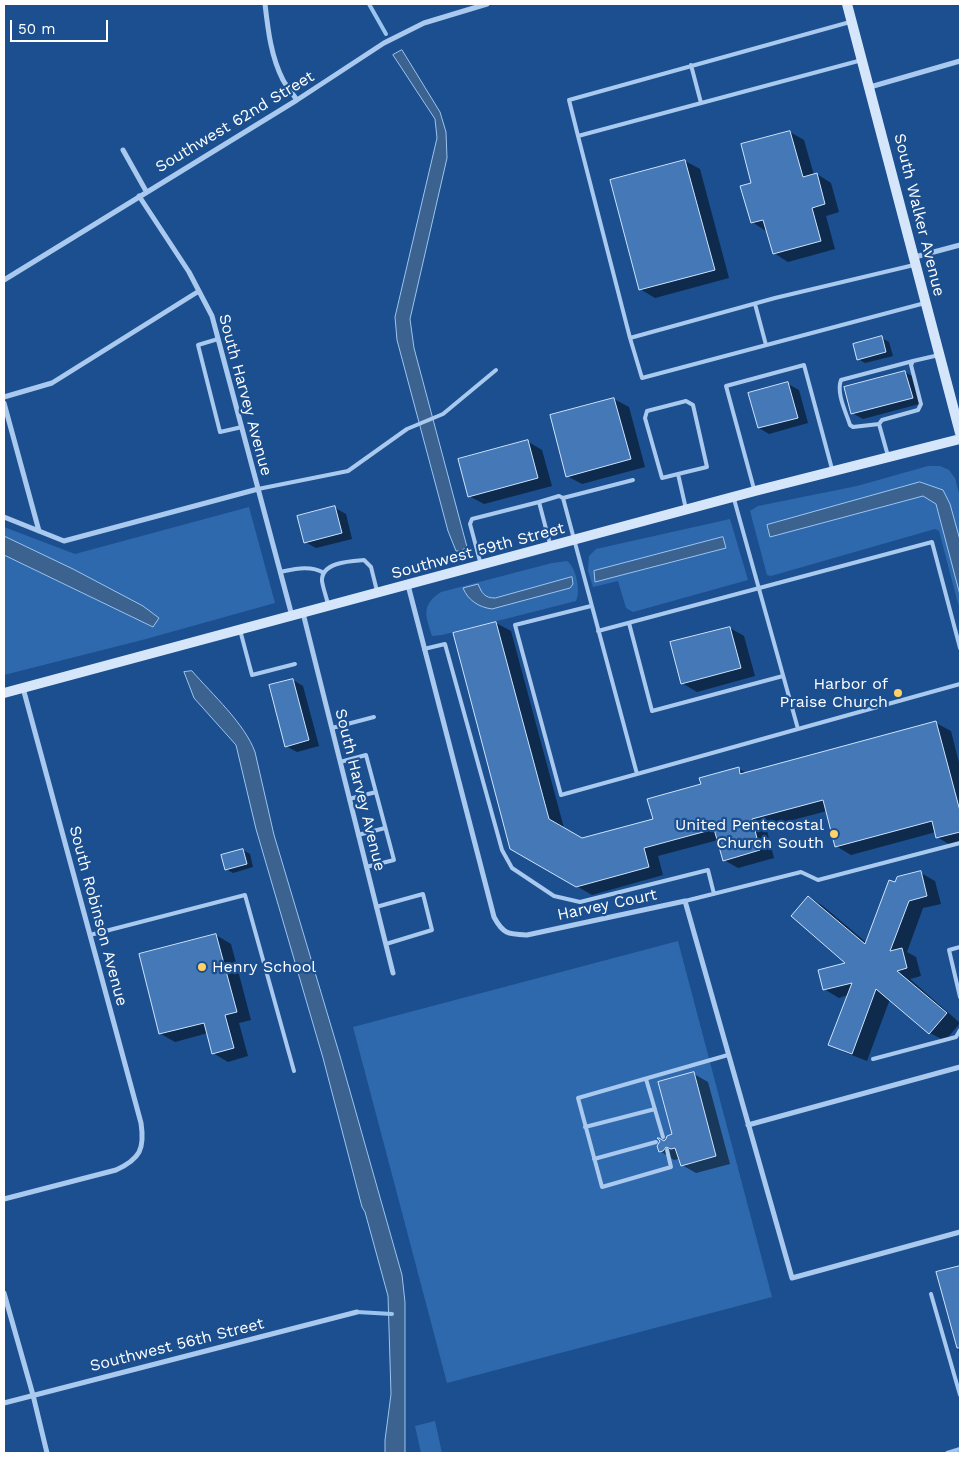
<!DOCTYPE html>
<html>
<head>
<meta charset="utf-8">
<style>
  body { margin:0 }
  #map { position:relative; width:964px; height:1457px; overflow:hidden; background:#1b4f8f; font-family:"Work Sans",sans-serif }
  canvas { display:block }
  .frame { position:absolute; inset:0; border:5px solid #fff; pointer-events:none }
  .scale { position:absolute; left:10px; top:20px; width:98px; height:22px; box-sizing:border-box; border:2px solid #fff; border-top:0; padding-left:6px; font-size:15px; line-height:18px; white-space:nowrap; color:#fff; -webkit-text-stroke:4px #1b4f8f; paint-order:stroke }
</style>
</head>
<body>
<div id="map">
<canvas width="964" height="1457"></canvas>
<div class="frame"></div>
<div class="scale">50 m</div>
</div>
<script>
const ctx = document.querySelector('canvas').getContext('2d');
ctx.lineJoin = 'round';
function paint(path, color) { ctx.fillStyle = color; ctx.fill(path, 'evenodd'); }
function stroke(path, color, width, dash) { ctx.strokeStyle = color; ctx.lineWidth = width; ctx.lineCap = dash ? 'butt' : 'round'; ctx.setLineDash(dash || []); ctx.stroke(path); }
function label(font, color, halo, rows, align = 'center') {
  ctx.font = font + ' "Work Sans",sans-serif'; ctx.lineWidth = 4.5; ctx.setLineDash([]); ctx.textBaseline = 'middle'; ctx.strokeStyle = halo; ctx.fillStyle = color; for (const [text, x, y, turn = 0] of rows) {
    ctx.save(); ctx.translate(x, y); ctx.rotate((+turn || 0) * Math.PI / 180); ctx.textAlign = isNaN(turn) ? turn : align; if (halo) ctx.strokeText(text, 0, 0); ctx.fillText(text, 0, 0); ctx.restore();
  }
}
const green = new Path2D(`
  M928,466H940L949,470L955,478L960,497V611L939,531L935,529L771,576L767,575L750,511L758,506L857,486Z
  M249,507L275,603L146,639L4,675V555L153,627L4,536V527L75,554Z
  M730,519L748,580L633,612L626,608L618,581L593,587L588,571L589,556L596,549Z
  M567,561C576,567 581,591 576,601L442,635L432,636C426,616 420,606 441,592L552,563Z
  M678,941L772,1297L447,1383L353,1027Z
  M435,1421L442,1453H421L415,1426Z`);
const water = new Path2D(`
  M402,50L440,112L446,132L447,158L410,319L414,348L467,547L460,551H456L448,531L397,340L395,317L437,138L435,119L393,55Z
  M920,482L943,490L950,504L960,540V595L936,504L923,496L770,537L767,525Z
  M4,536L73,569L143,606L159,618L153,627L4,555Z
  M723,537L726,548L595,582L594,571Z
  M572,577L573,584L570,588L492,609C478,607 468,600 463,588L478,584C482,593 484,598 495,598Z
  M192,671C212,694 245,724 255,752L274,835L340,1056L402,1275L405,1302V1453H385V1440L391,1394L388,1296L365,1212L362,1207L323,1058L256,829L236,745L194,698L184,672Z`);
const shadow = new Path2D(`
  M790,132L804,140L814,175L817,174L831,183L839,212L826,216L835,249L788,262L774,253L766,231L752,222L753,184Z
  M685,161L700,169L729,278L655,298L640,289Z
  M882,338L889,342L893,356L865,363L858,359Z
  M905,372L916,378L923,403L863,419L852,413Z
  M788,384L799,390L808,423L769,434L759,428Z
  M614,399L629,407L645,467L582,484L567,476Z
  M527,441L542,450L552,486L484,504L469,496Z
  M335,508L346,514L352,539L316,548L305,542Z
  M496,623L511,631L564,828L582,840L654,819L703,785L739,769L747,773L936,723L951,731L960,767V844L952,846L937,837L936,832L851,855L836,846L827,811L766,827L774,858L738,868L724,860L718,840L658,856L663,875L592,895L511,848L454,634Z
  M730,628L744,636L755,676L697,692L682,683Z
  M293,680L303,686L319,746L297,752L286,746Z
  M243,850L250,854L253,867L233,873L226,869Z
  M921,873L935,881L941,904L923,908L907,952L916,957L921,976L910,979L960,1023L945,1041L930,1033L890,999L867,1061L844,1052L830,1044L848,995L839,998L824,989L848,963L809,897L823,906L867,943L896,883Z
  M216,935L231,944L251,1020L239,1023L248,1056L228,1062L213,1053L208,1033L175,1042L161,1034Z
  M694,1074L708,1082L730,1164L696,1173L682,1165L679,1156L678,1159L674,1160L660,1151L664,1142L674,1135Z
  M960,1267V1356L938,1273Z`);
const stream = new Path2D(`
  M369,4L386,34
  M357,1312L392,1314
  M947,1453L960,1449`);
const building = new Path2D(`
  M790,131L803,177L817,173L825,204L812,208L821,241L773,254L763,220L751,223L740,186L751,183L741,144Z
  M685,160L715,270L639,290L610,180Z
  M882,336L886,352L857,360L853,344Z
  M905,371L913,398L851,414L844,387Z
  M788,382L798,418L758,428L748,393Z
  M614,398L631,459L566,477L550,415Z
  M528,440L538,478L468,497L458,459Z
  M335,506L342,533L304,543L297,516Z
  M496,622L549,819L582,838L653,819L647,799L701,784L699,778L739,767L740,774L936,721L960,811V832L936,838L932,821L835,847L823,800L752,819L760,850L723,861L714,829L644,848L649,867L576,887L510,849L453,633Z
  M730,627L741,668L681,684L670,642Z
  M293,679L309,740L285,747L269,685Z
  M243,849L247,864L225,870L221,855Z
  M921,871L927,896L909,901L890,951L902,948L907,968L897,971L947,1013L929,1034L876,989L852,1054L828,1045L852,983L823,990L818,970L845,963L791,916L808,896L865,944L889,880L895,882L897,877Z
  M216,934L237,1012L225,1015L234,1048L212,1054L204,1023L159,1034L139,954Z
  M694,1072L716,1156L681,1166L675,1148L671,1149L666,1147L663,1151L659,1152L657,1146L660,1141L657,1138H659L664,1141L666,1139L667,1136L672,1134L658,1082Z
  M960,1266V1348H957L936,1272Z`);
const service = new Path2D(`
  M850,22L569,100L578,136L862,60
  M691,65L701,103
  M578,136L630,338
  M914,265L775,298L630,338L642,378L925,303
  M755,304L766,345
  M218,339L198,345L220,432L242,427
  M879,424L853,427L850,425C846,412 836,393 841,380L913,361
  M888,456L879,424L882,420L918,410L921,404L911,365L913,361L939,355
  M678,474L662,478L645,418L647,411L686,401L693,405L707,467L678,474L686,509
  M258,489L348,471L407,429L443,414L496,370
  M754,489L726,386L804,365L832,469
  M563,498L633,480
  M734,499L798,729L960,684
  M539,502L559,496L563,498L637,774L798,729
  M481,565L470,524L472,519L539,502L550,544
  M280,572C295,569 310,565 324,573
  M328,604C326,596 323,588 322,581C321,562 351,561 364,560L371,567L377,591
  M591,606L515,625L561,795L637,774
  M629,623L652,711L783,676
  M240,630L252,675L295,664
  M598,631L932,542L960,648
  M424,649L445,644L502,850L512,868L554,896L580,902L708,870L714,894
  M332,728L374,717
  M340,762L366,755L394,860L366,867
  M349,799L376,792
  M358,835L385,828
  M685,901L801,872L818,880L960,843
  M376,907L423,894L432,930L386,944
  M90,935L245,895L294,1071
  M960,947L949,950L960,997
  M873,1059L956,1037L960,1030
  M646,1079L663,1137
  M585,1127L655,1109
  M667,1150L671,1167L602,1187L578,1098L728,1055
  M594,1159L656,1142
  M931,1294L960,1395`);
const minor = new Path2D(`
  M265,4C268,30 271,57 283,80C287,87 293,94 297,100
  M870,87L960,61
  M123,150L146,191
  M139,196L189,272L212,316L292,616
  M915,257L960,245
  M4,280L297,100L384,43L424,23L487,4
  M4,397L52,383L199,291
  M4,403L39,531
  M4,517L64,541L258,489
  M408,585L494,917C503,934 508,934 527,935L685,901L792,1278L960,1232
  M303,613L393,973
  M748,1125L960,1067
  M4,1199L116,1170C140,1159 145,1149 141,1123L23,688
  M4,1293L33,1395L47,1453
  M4,1403L357,1312`);
const secondary = new Path2D(`
  M847,4L960,433
  M4,693L755,491L960,439`);
const markers = [
  [898,693,5,"#ffd166"],
  [834,834,5,"#ffd166"],
  [202,967,5,"#ffd166"]
];
const streetNames = [
  ["Southwest 62nd Street",235,122,-31],
  ["South Walker Avenue",919,215,76],
  ["South Harvey Avenue",245,395,75],
  ["Southwest 59th Street",478,551,-15],
  ["South Harvey Avenue",360,790,76],
  ["Harvey Court",607,905,-12],
  ["South Robinson Avenue",98,916,75],
  ["Southwest 56th Street",177,1345,-14]
];
const poiNames = [
  ["Harbor of",888,684],
  ["Praise Church",888,702],
  ["United Pentecostal",824,825],
  ["Church South",824,843],
  ["Henry School",212,967,"left"]
];
paint(green, '#2e69ad');
paint(water, '#3c6290');
stroke(water, '#9cc4f0', 1);
paint(shadow, '#0007');
stroke(stream, '#9cc4f0', 4);
paint(building, '#4478b7');
stroke(building, '#cfe3fa', 1);
stroke(service, '#a9c9ee', 4);
stroke(minor, '#a9c9ee', 5);
stroke(secondary, '#d6e6fa', 10);
for (const [x, y, r, color] of markers) { const dot = new Path2D(); dot.arc(x, y, r, 0, 2 * Math.PI); ctx.fillStyle = color; ctx.fill(dot); stroke(dot, '#1b4f8f', 2); }
label('16px', '#fff', '#1b4f8f', streetNames);
label('16px', '#fff', '#1b4f8f', poiNames, 'right');
</script>
</body>
</html>
